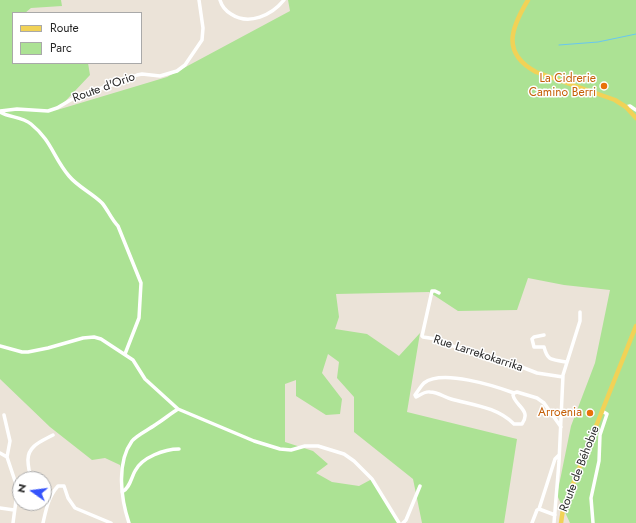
<!DOCTYPE html>
<html>
<head>
<meta charset="utf-8">
<style>
  body { margin:0 }
  #map { position:relative; width:636px; height:523px; overflow:hidden; background:#ebe3d8; font-family:Jost,sans-serif }
  canvas { display:block }
  .legend { position:absolute; left:12px; top:12px; width:130px; height:52px; box-sizing:border-box; background:#fff; border:1px solid #a9a9a9; margin:0; padding:5px 7px; list-style:none; font-size:12px; color:#282828 }
  .legend li { display:flex; align-items:center; gap:8px; height:20px }
  .legend b { width:20px; border:1px solid #a9a9a9 }
  .north { position:absolute; left:12px; top:471px; width:40px; height:40px; box-sizing:border-box; background:#fff; border:1px solid #a9a9a9; border-radius:50%; rotate:284deg; font-size:11px; font-weight:700; line-height:16px; text-align:center; color:#282828 }
  .north::after { content:''; display:block; margin:auto; width:14px; height:18px; background:#3553fb; clip-path:polygon(50% 0,100% 100%,50% 72%,0 100%) }
</style>
</head>
<body>
<div id="map">
<canvas width="636" height="523"></canvas>
<ul class="legend">
<li><b style="height:5px;background:#f1d257"></b>Route</li>
<li><b style="height:11px;background:#ace294"></b>Parc</li>
</ul>
<div class="north">N</div>
</div>
<script>
const ctx = document.querySelector('canvas').getContext('2d');
ctx.lineJoin = 'round';
function paint(path, color) { ctx.fillStyle = color; ctx.fill(path, 'evenodd'); }
function stroke(path, color, width, dash) { ctx.strokeStyle = color; ctx.lineWidth = width; ctx.lineCap = dash ? 'butt' : 'round'; ctx.setLineDash(dash || []); ctx.stroke(path); }
function label(font, color, halo, rows, align = 'center') {
  ctx.font = font + ' Jost,sans-serif'; ctx.lineWidth = 3; ctx.setLineDash([]); ctx.textBaseline = 'middle'; ctx.strokeStyle = halo; ctx.fillStyle = color; for (const [text, x, y, turn = 0] of rows) {
    ctx.save(); ctx.translate(x, y); ctx.rotate((+turn || 0) * Math.PI / 180); ctx.textAlign = isNaN(turn) ? turn : align; if (halo) ctx.strokeText(text, 0, 0); ctx.fillText(text, 0, 0); ctx.restore();
  }
}
const green = new Path2D(`
  M0,0H61L62,6L31,8L25,13H13V63H88L90,75L57,110L167,77L290,11L288,0H636V523H570L557,495L571,426L595,363L610,290L564,285L528,278L517,310L458,311L429,292L336,294L339,317L335,329L367,334L399,356L420,333L407,412L517,439L504,523H422L413,479L354,432V397L337,378L339,362L328,354L322,373L342,399L340,414L326,415L296,396V380L285,384V442L313,451L328,464L316,473L332,482L359,486L372,479L399,523H129L122,492L120,465L105,458L92,460L50,427L0,379Z`);
const stream = new Path2D(`
  M559,45L598,42L636,34`);
const minor = new Path2D(`
  M220,0C222,7 226,11 231,14C249,26 272,15 284,0
  M626,107L630,106L636,110
  M0,111L17,109L48,111L57,108L79,95L118,83L137,75L142,74L160,76L177,71L185,65L202,40L203,28L199,0
  M0,112C10,118 21,116 31,124C52,141 53,157 69,176C78,187 92,193 102,203C108,210 111,219 118,226L141,283L139,318L125,354
  M439,293L435,291H432L422,336L423,337L436,339L475,355L495,362L519,366L537,373L563,377
  M544,335L534,337L532,339L534,347H544C548,362 552,359 566,362
  M0,346L22,352H28L48,348L83,338L94,337L101,339L133,360L145,379L178,409L254,441L280,449L291,450L305,446H318L344,454L354,461L372,479L399,523
  M514,393L513,395C515,406 532,410 522,424H514C497,407 473,405 451,399C444,397 438,392 430,392C425,391 420,395 416,397L415,395C418,391 421,386 424,383C442,369 495,386 514,393L517,392L537,398L544,403L561,427
  M4,415L10,441L7,457
  M0,453L7,457
  M7,457L16,484L17,493L13,523
  M29,479L30,478C30,472 28,467 28,461C27,446 42,441 53,435
  M122,492C130,488 131,478 135,471C142,457 165,449 179,449
  M0,508L14,510
  M539,509L555,515
  M43,523C46,510 48,497 58,486H64L68,498L75,508L111,523
  M129,523C121,499 116,463 132,441C137,435 148,430 155,425C163,420 170,414 178,409
  M403,523L406,520L420,486
  M532,523L537,510L539,509L555,459L559,455
  M554,523L559,462L563,375L580,321V312
  M593,523L591,498L599,461L600,435L607,414L602,411`);
const major = new Path2D(`
  M528,0C511,28 501,53 536,72L615,100L626,107L636,118
  M561,523L563,509L636,326`);
const markers = [
  [604,86,4,"#e8710a"],
  [590,413,4,"#e8710a"]
];
const foodNames = [
  ["La Cidrerie",596,79],
  ["Camino Berri",596,93],
  ["Arroenia",582,413]
];
const streetNames = [
  ["Route d'Orio",104,88,-20],
  ["Rue Larrekokarrika",478,354,18],
  ["Route de Béhobie",580,469,-69]
];
paint(green, '#ace294');
stroke(stream, '#69c7ef', 1);
stroke(minor, '#fff', 3.5);
stroke(major, '#f1d257', 4.5);
for (const [x, y, r, color] of markers) { const dot = new Path2D(); dot.arc(x, y, r, 0, 2 * Math.PI); ctx.fillStyle = color; ctx.fill(dot); stroke(dot, '#fff', 1.5); }
label('12px', '#c56008', '#fff', foodNames, 'right');
label('12px', '#282828', '#fff', streetNames);
</script>
</body>
</html>
